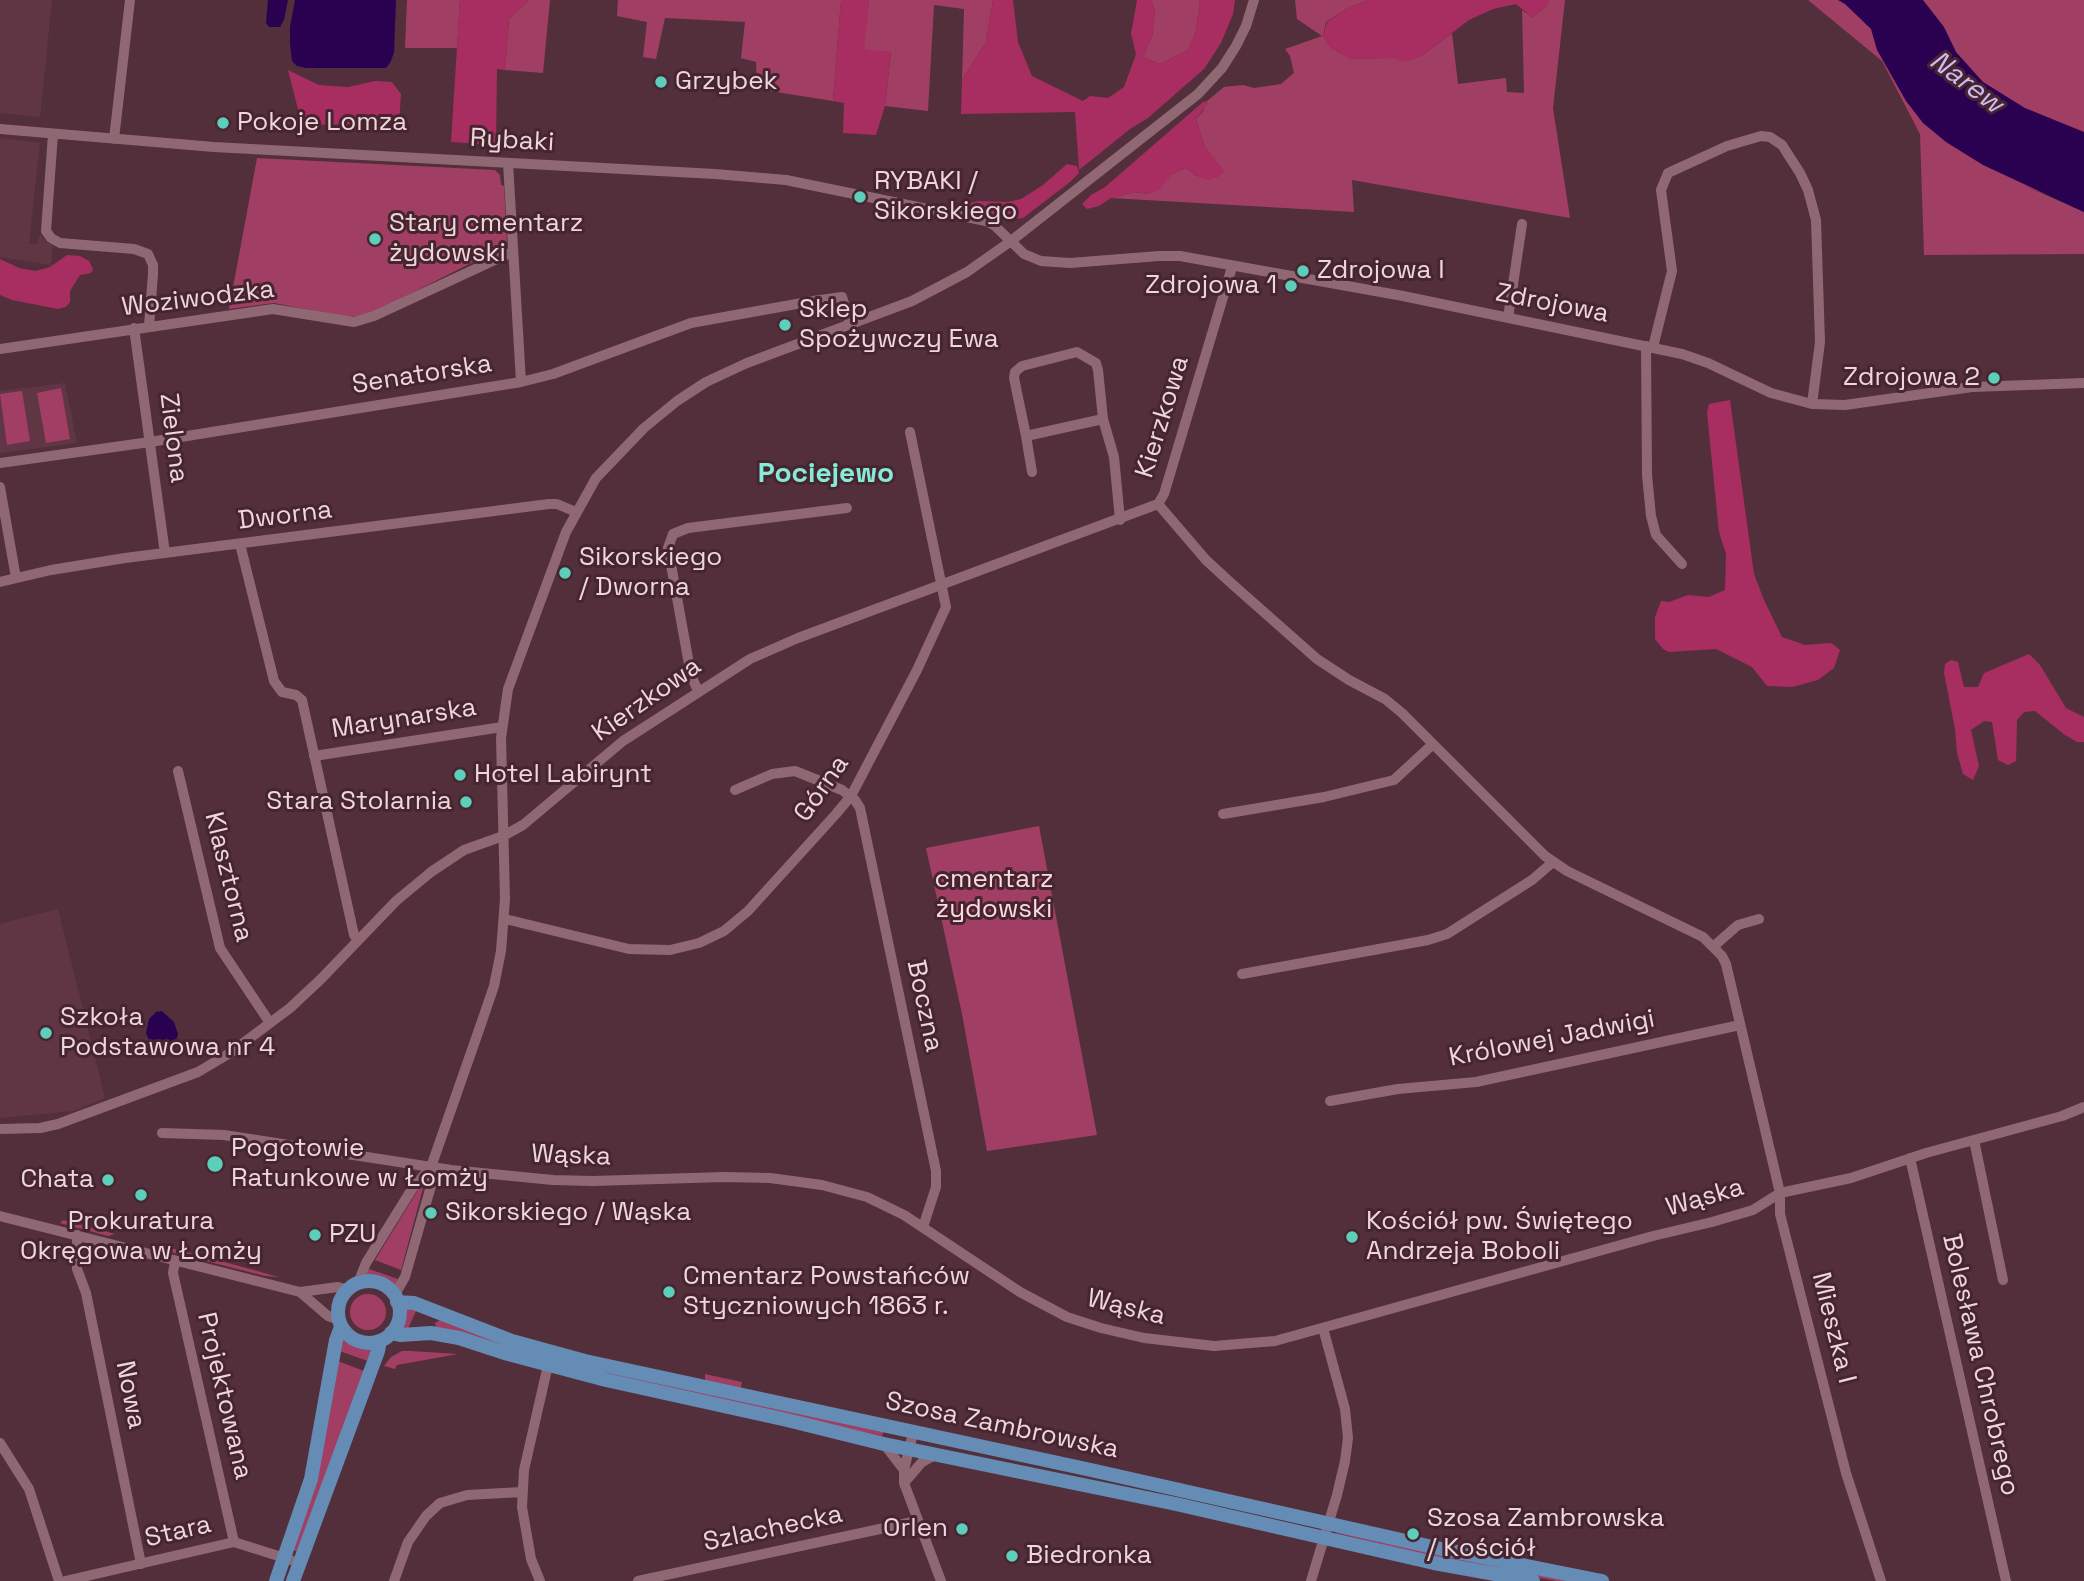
<!DOCTYPE html>
<html>
<head>
<meta charset="utf-8">
<style>
	body { margin:0 }
	canvas { display:block; background:#522f3a }
</style>
</head>
<body>
<canvas width="2084" height="1581"></canvas>
<script>
const c = document.querySelector('canvas').getContext('2d');
c.lineJoin = 'round';
function paint(path, color) {
  c.fillStyle = color;
  c.fill(path, 'evenodd');
}
function poly(rows) {
  const path = new Path2D();
  for (const r of rows) {
    if (r.length === 3) {
      path.moveTo(r[0] + r[2], r[1]);
      path.arc(r[0], r[1], r[2], 0, 2 * Math.PI);
      continue;
    }
    path.moveTo(r[0], r[1]);
    for (let i = 2; i < r.length; i += 2) path.lineTo(r[i], r[i + 1]);
  }
  return path;
}
function stroke(path, color, width, dash) {
  c.strokeStyle = color;
  c.lineWidth = width;
  c.lineCap = dash ? 'butt' : 'round';
  c.setLineDash(dash || []);
  c.stroke(path);
}
function write(font, color, halo, rows, align = 'center') {
  c.font = font + ' "Space Grotesk",sans-serif';
  c.lineWidth = 6;
  c.setLineDash([]);
  c.textBaseline = 'middle';
  c.strokeStyle = halo;
  c.fillStyle = color;
  for (const [text, x, y, turn = 0] of rows) {
    c.save();
    c.translate(x, y);
    c.rotate((+turn || 0) * Math.PI / 180);
    c.textAlign = isNaN(turn) ? turn : align;
    if (halo) c.strokeText(text, 0, 0);
    c.fillText(text, 0, 0);
    c.restore();
  }
}
paint(poly([
	[0,0,52,0,40,117,0,113],
	[0,138,40,143,29,244,37,244,40,234,46,242,53,245,51,265,0,257],
	[65,383,77,443,0,453,0,391],
	[58,909,105,1098,74,1111,0,1118,0,924]
]), '#613644');
paint(poly([
	[407,0,460,0,457,48,405,48],
	[529,0,550,0,543,73,505,70,509,19],
	[618,0,841,0,833,101,757,89,756,62,741,58,745,22,665,18,656,59,643,57,647,22,617,16],
	[869,0,993,0,986,42,962,80,964,9,934,5,928,111,885,106,891,53,863,50],
	[1151,0,1200,0,1196,32,1188,50,1160,64,1143,57,1152,36,1155,11],
	[1295,0,1368,0,1348,8,1326,22,1323,36,1331,48,1351,59,1420,57,1452,33,1458,84,1506,78,1507,92,1524,93,1522,10,1532,17,1545,8,1549,0,1565,0,1553,108,1570,218,1352,180,1354,212,1111,198,1136,192,1148,194,1172,174,1186,168,1196,176,1217,177,1223,171,1204,145,1196,119,1203,111,1207,101,1224,87,1243,85,1254,88,1281,84,1294,73,1290,56,1285,49,1322,36,1297,19],
	[1808,0,2084,0,2084,209,2025,186,2084,212,2084,254,1924,255,1920,134,1882,61],
	[257,158,495,170,500,175,501,185,504,186,507,245,368,315,347,317,274,303,229,309],
	[61,388,70,439,46,443,37,393],
	[22,391,30,441,7,445,0,394],
	[1039,826,1097,1135,987,1151,962,1014,926,848],
	[426,1177,401,1270,375,1260],
	[63,1220,115,1234,108,1236,60,1223],
	[151,1243,206,1257,279,1277,265,1276,155,1248],
	[369,1269,398,1279,394,1291,381,1281,364,1279],
	[368,1312,18],
	[400,1304,416,1311,408,1329,396,1332,401,1318],
	[440,1320,884,1431,882,1436,596,1373,436,1327,435,1323],
	[342,1333,356,1344,374,1345,368,1361,339,1351],
	[402,1351,410,1351,458,1354,397,1365,395,1369,384,1366,391,1357],
	[338,1361,364,1371,297,1551,295,1551,293,1549],
	[705,1374,742,1382,741,1388,705,1382],
	[1337,1532,1573,1581,1556,1581,1437,1558,1336,1533]
]), '#a03f63');
paint(poly([
	[460,0,529,0,509,19,505,70,497,69,496,145,451,142],
	[841,0,869,0,864,49,891,52,885,106,876,135,843,133,844,103,833,101],
	[993,0,1013,0,1018,42,1032,76,1083,101,1090,96,1108,98,1124,87,1136,54,1131,34,1137,0,1151,0,1155,11,1152,37,1143,57,1160,64,1188,50,1196,32,1200,0,1235,0,1233,14,1221,43,1204,69,1148,118,1130,129,1079,170,1075,112,961,114,962,80,986,42],
	[1368,0,1549,0,1545,8,1532,17,1516,4,1493,9,1469,20,1420,57,1405,62,1392,58,1351,59,1331,48,1323,36,1327,22,1348,8],
	[288,70,319,85,348,87,375,81,392,82,401,94,399,124,302,125],
	[1207,101,1208,103,1196,119,1204,145,1224,171,1217,177,1209,180,1196,176,1186,168,1172,174,1159,190,1148,194,1136,192,1111,198,1099,206,1087,209,1082,204,1091,195,1105,187,1203,102],
	[1067,164,1077,166,1079,173,1070,182,1023,218,1013,219,965,208,962,205,978,201,1008,202,1021,199,1043,185],
	[67,255,80,256,89,261,93,269,91,273,80,275,70,291,70,302,66,307,58,309,12,300,0,295,0,259,19,268,36,271,50,267],
	[1730,400,1754,574,1764,600,1782,637,1805,645,1831,643,1840,650,1834,668,1818,680,1792,687,1767,686,1752,667,1716,649,1669,652,1663,649,1655,639,1655,617,1661,601,1669,602,1688,595,1709,597,1725,590,1726,554,1719,532,1707,413,1709,404],
	[2029,654,2040,665,2066,708,2084,717,2084,742,2077,742,2065,735,2035,711,2024,712,2017,720,2016,761,2008,765,1998,760,1992,722,1984,721,1971,730,1979,766,1973,780,1963,774,1957,753,1955,729,1944,673,1945,664,1951,660,1958,662,1964,687,1978,687,1984,673]
]), '#a82d61');
paint(poly([
	[268,0,288,0,284,20,280,27,269,27,266,23],
	[295,0,396,0,394,53,390,63,386,68,306,68,297,66,292,61,290,44,290,27],
	[1838,0,1923,0,1944,27,1956,52,1983,82,2025,108,2084,132,2084,212,1983,165,1946,142,1923,123,1906,101,1877,50,1871,29,1845,4],
	[162,1011,174,1022,178,1034,174,1047,169,1051,154,1044,148,1038,146,1033,149,1019,156,1012]
]), '#2a0051');
stroke(poly([
	[0,129,214,147,715,174,786,180,986,221,995,226,1024,254,1041,261,1070,263,1159,256,1180,256,1403,296,1682,354,1708,363,1771,393,1812,404,1845,405,1972,387,2084,383],
	[53,134,46,231,51,238,60,243,134,249,148,254,153,265,153,274,149,326],
	[114,139,130,0],
	[508,163,521,382],
	[1508,318,1522,224],
	[134,328,165,553],
	[1646,346,1647,475,1651,516,1656,535,1682,564],
	[1653,347,1672,271,1661,190,1668,173,1727,146,1761,136,1770,137,1782,145,1800,173,1808,190,1816,220,1820,342,1812,404],
	[0,349,273,309,354,322,374,316,512,252],
	[1103,419,1026,436,1014,378,1015,372,1022,366,1077,352,1096,363,1098,370,1103,419,1114,457,1120,520],
	[1026,436,1032,472],
	[0,463,150,442,521,382,553,374,691,323,813,301,842,297,851,325],
	[0,487,16,578],
	[1158,504,1206,560,1231,583,1317,659,1349,680,1385,699,1402,713,1545,856,1567,871,1703,937,1722,956,1726,964,1780,1193,1780,1214,1846,1473,1881,1581],
	[240,544,274,681,282,692,296,695,302,700,354,935,358,940],
	[0,582,51,570,125,558,549,504,557,504,576,512],
	[698,691,691,675,668,548,673,534,688,528,847,508],
	[314,756,502,727],
	[178,771,220,948,270,1023],
	[735,790,772,774,795,771,842,790,855,800,860,808,936,1171,936,1187,923,1227],
	[1223,814,1324,797,1394,780,1433,744],
	[505,919,629,949,670,950,699,943,724,931,748,911,836,814,851,796,917,670,946,607,910,432],
	[1714,946,1738,925,1759,919],
	[1242,974,1428,940,1447,934,1532,880,1553,862],
	[1330,1101,1398,1089,1476,1082,1740,1025],
	[0,1129,40,1128,58,1124,198,1072,230,1053,290,1008,321,979,396,901,431,872,464,850,503,836,523,825,623,741,750,659,798,638,1158,504,1164,494,1232,267],
	[162,1133,224,1135,451,1170,553,1180,593,1181,724,1177,770,1178,822,1185,867,1197,904,1215,1020,1292,1067,1317,1101,1328,1144,1338,1214,1346,1275,1341,1653,1236,1712,1222,1753,1210,1780,1193,1851,1178,1926,1153,2062,1116,2084,1107],
	[1974,1140,2003,1280],
	[1910,1158,2006,1581],
	[0,1216,300,1292,338,1287,348,1290],
	[77,1235,77,1269,86,1293,141,1564],
	[175,1261,173,1273,234,1542],
	[358,1283,366,1263,412,1189,431,1167],
	[300,1292,328,1316,339,1320],
	[394,1296,405,1277,431,1186,431,1167,481,1024,494,986,501,951,505,899,501,738,508,689,566,532,596,478,644,428,677,401,706,382,747,363,912,301,967,272,1011,241,1198,94,1222,68,1236,46,1246,26,1254,0],
	[913,1433,904,1470,904,1483,941,1581],
	[0,1443,29,1489,59,1581],
	[884,1444,904,1470],
	[904,1483,922,1462,935,1455],
	[65,1581,234,1542,291,1560],
	[394,1581,408,1542,426,1516,440,1503,467,1495,522,1492],
	[540,1581,531,1559,522,1507,524,1470,548,1365],
	[638,1581,917,1521],
	[1311,1581,1337,1495,1345,1461,1348,1438,1345,1409,1323,1328]
]), '#906874', 10);
stroke(poly([
	[369,1312,31],
	[397,1302,414,1303,512,1341,585,1361,1091,1470,1437,1548,1602,1581],
	[391,1333,400,1335,431,1333,459,1338,508,1354,606,1380,787,1420,884,1444,1176,1504,1434,1563,1533,1581],
	[276,1581,311,1479,336,1340,341,1327],
	[293,1581,378,1351,380,1341]
]), '#648cb4', 14);
for (const [x, y, r, color] of [
	[661,82,7,"#5dceb9"],
	[223,123,7,"#5dceb9"],
	[860,197,7,"#5dceb9"],
	[375,239,7,"#5dceb9"],
	[1303,271,7,"#5dceb9"],
	[1291,286,7,"#5dceb9"],
	[785,325,7,"#5dceb9"],
	[1994,378,7,"#5dceb9"],
	[565,573,7,"#5dceb9"],
	[460,775,7,"#5dceb9"],
	[466,802,7,"#5dceb9"],
	[46,1033,7,"#5dceb9"],
	[215,1164,9,"#5dceb9"],
	[108,1180,7,"#5dceb9"],
	[141,1195,7,"#5dceb9"],
	[431,1213,7,"#5dceb9"],
	[315,1235,7,"#5dceb9"],
	[1352,1237,7,"#5dceb9"],
	[669,1292,7,"#5dceb9"],
	[962,1529,7,"#5dceb9"],
	[1413,1534,7,"#5dceb9"],
	[1012,1556,7,"#5dceb9"]
]) {
  const dot = new Path2D();
  dot.arc(x, y, r, 0, 2 * Math.PI);
  c.fillStyle = color;
  c.fill(dot);
  stroke(dot, '#472530', 2.5);
}
write('26px', '#edd6dc', '#472530', [
	["Grzybek",675,82],
	["Pokoje Lomza",237,123],
	["RYBAKI /",874,182],
	["Sikorskiego",874,212],
	["Stary cmentarz",389,224],
	["żydowski",389,254],
	["Zdrojowa I",1317,271],
	["Zdrojowa 1",1277,286,"right"],
	["Sklep",799,310],
	["Spożywczy Ewa",799,340],
	["Zdrojowa 2",1980,378,"right"],
	["Sikorskiego",579,558],
	["/ Dworna",579,588],
	["Hotel Labirynt",474,775],
	["Stara Stolarnia",452,802,"right"],
	["Szkoła",60,1018],
	["Podstawowa nr 4",60,1048],
	["Pogotowie",231,1149],
	["Ratunkowe w Łomży",231,1179],
	["Chata",94,1180,"right"],
	["Sikorskiego / Wąska",445,1213],
	["Prokuratura",141,1222,"center"],
	["Okręgowa w Łomży",141,1252,"center"],
	["Kościół pw. Świętego",1366,1222],
	["Andrzeja Boboli",1366,1252],
	["PZU",329,1235],
	["Cmentarz Powstańców",683,1277],
	["Styczniowych 1863 r.",683,1307],
	["Szosa Zambrowska",1427,1519],
	["/ Kościół",1427,1549],
	["Orlen",948,1529,"right"],
	["Biedronka",1026,1556]
], 'left');
write('26px', '#edd6dc', '#472530', [
	["Rybaki",512,141,3],
	["Woziwodzka",198,299,-7],
	["Zdrojowa",1552,304,11],
	["Senatorska",422,375,-9],
	["Kierzkowa",1163,417,-73],
	["Zielona",173,438,83],
	["Dworna",285,516,-7],
	["Kierzkowa",647,700,-35],
	["Marynarska",404,719,-9],
	["Górna",822,789,-55],
	["Klasztorna",228,877,76],
	["Boczna",924,1006,78],
	["Królowej Jadwigi",1552,1039,-11],
	["Wąska",571,1156,2],
	["Wąska",1705,1198,-16],
	["Wąska",1126,1308,14],
	["Mieszka I",1833,1328,76],
	["Bolesława Chrobrego",1980,1365,77],
	["Nowa",130,1395,79],
	["Projektowana",224,1396,77],
	["Szosa Zambrowska",1002,1426,12],
	["Szlachecka",773,1529,-12],
	["Stara",178,1532,-13]
]);
write('26px', '#fcdae4', '#472530', [
	["cmentarz",994,880],
	["żydowski",994,910]
]);
write('italic 28px', '#ccbaf1', '#472530', [
	["Narew",1966,83,37]
]);
write('bold 28px', '#85ead6', '#472530', [
	["Pociejewo",826,474]
]);
</script>
</body>
</html>
